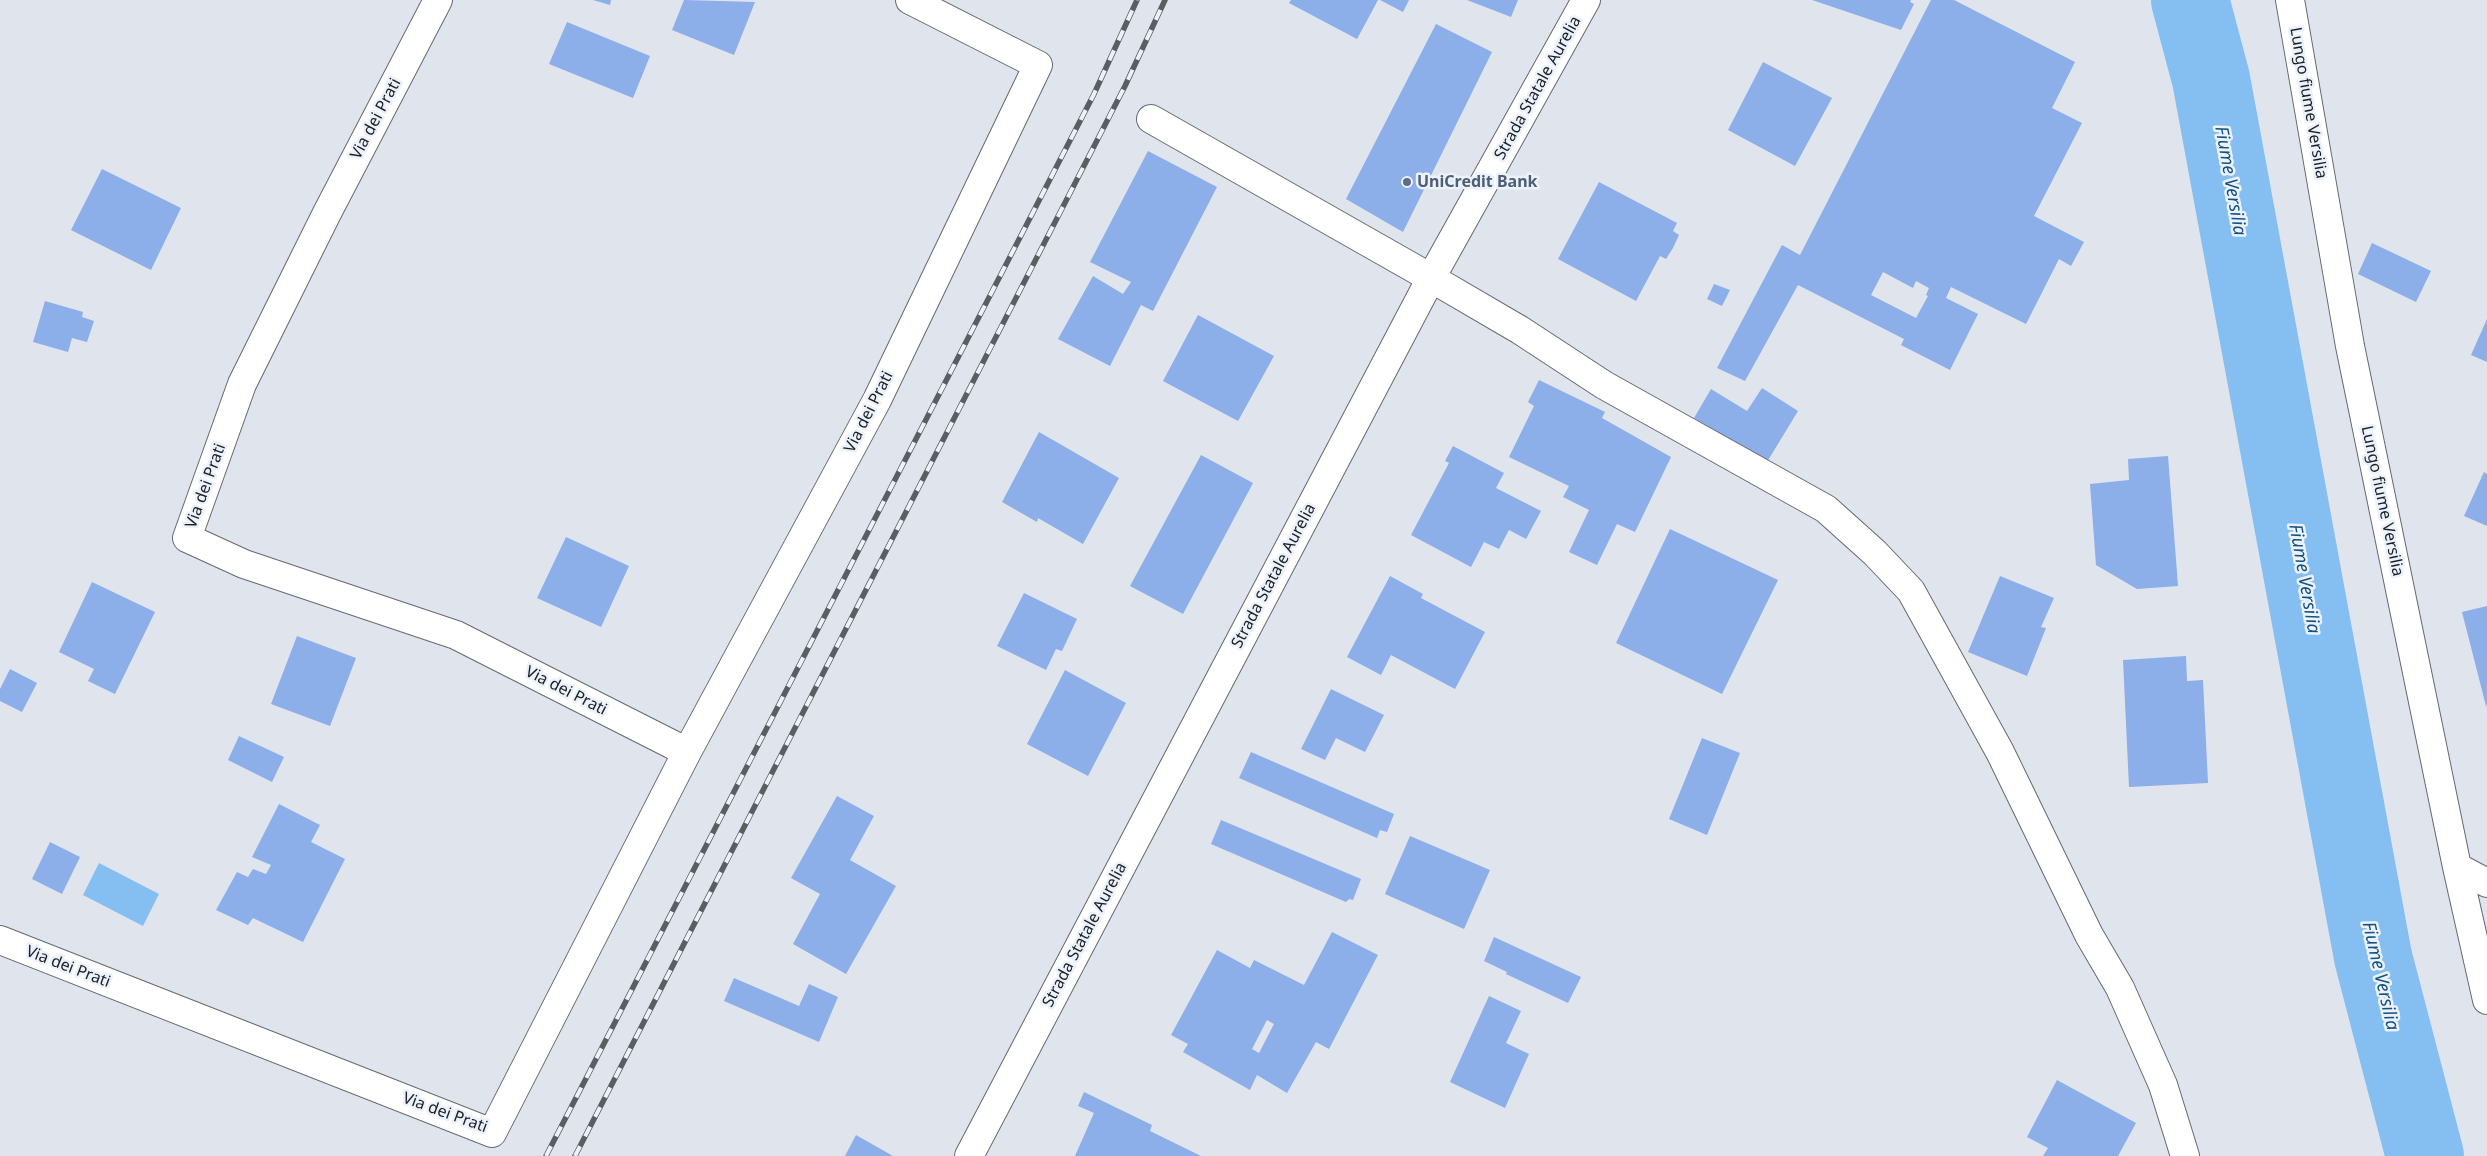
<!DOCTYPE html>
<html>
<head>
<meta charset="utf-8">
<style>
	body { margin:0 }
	canvas { display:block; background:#dfe4ed }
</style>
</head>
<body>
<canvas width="2487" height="1156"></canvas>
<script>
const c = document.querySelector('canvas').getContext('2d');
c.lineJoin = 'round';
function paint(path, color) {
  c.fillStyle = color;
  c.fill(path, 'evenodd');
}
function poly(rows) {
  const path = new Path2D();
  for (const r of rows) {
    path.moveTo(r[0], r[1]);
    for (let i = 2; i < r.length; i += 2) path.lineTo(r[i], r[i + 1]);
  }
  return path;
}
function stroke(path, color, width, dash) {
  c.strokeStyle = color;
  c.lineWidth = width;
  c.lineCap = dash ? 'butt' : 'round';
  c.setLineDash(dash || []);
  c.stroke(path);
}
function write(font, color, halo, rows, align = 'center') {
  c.font = font + ' "Noto Sans",sans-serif';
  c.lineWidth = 5;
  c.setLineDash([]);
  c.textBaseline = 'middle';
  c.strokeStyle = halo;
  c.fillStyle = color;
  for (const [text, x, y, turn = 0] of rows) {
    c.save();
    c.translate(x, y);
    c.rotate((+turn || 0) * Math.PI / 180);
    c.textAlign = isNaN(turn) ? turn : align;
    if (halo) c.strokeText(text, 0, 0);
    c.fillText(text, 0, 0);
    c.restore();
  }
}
paint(poly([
	[99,863,159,894,143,926,83,895]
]), '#85bef1');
stroke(poly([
	[2190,0,2211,79,2373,957,2425,1156]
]), '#85bef1', 78);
paint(poly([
	[593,0,611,0,610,5],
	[684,0,755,2,734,55,672,30],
	[1291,0,1378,0,1357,39,1289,3],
	[1380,0,1409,0,1403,12],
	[1467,0,1518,0,1511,17],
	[1812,0,1911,0,1910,2,1914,4,1901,30],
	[1931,0,1954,0,2075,62,2052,108,2082,123,2034,216,2084,242,2071,266,2059,259,2026,324,1951,287,1946,298,1978,314,1950,370,1901,345,1904,339,1798,285,1745,381,1717,368,1782,245,1800,255],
	[1883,272,1913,288,1916,281,1929,288,1926,295,1928,296,1916,318,1871,295],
	[567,22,650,56,633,98,549,64],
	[1436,24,1492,52,1403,232,1346,199],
	[1763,62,1832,98,1795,166,1728,130],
	[1148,151,1217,187,1153,311,1141,305,1110,366,1058,339,1093,276,1123,294,1131,282,1090,262],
	[102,169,181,208,151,270,71,230],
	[1599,182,1677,223,1673,231,1679,235,1673,248,1666,259,1660,256,1636,301,1558,259],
	[2372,243,2431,271,2416,302,2358,274],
	[1714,284,1730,290,1722,306,1707,299],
	[45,301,83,312,82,317,94,321,87,342,72,338,68,352,33,342],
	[1198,315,1274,356,1238,421,1163,381],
	[2487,319,2487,362,2471,355],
	[1539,380,1605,412,1602,418,1671,457,1635,532,1617,524,1597,565,1569,552,1589,510,1563,497,1569,486,1509,457,1534,406,1528,402],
	[1762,388,1798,411,1767,462,1694,418,1711,389,1747,411],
	[1039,432,1119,478,1083,544,1038,518,1037,522,1002,502],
	[1453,446,1504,473,1496,488,1541,511,1526,539,1509,530,1499,549,1484,542,1471,567,1411,535,1449,463,1445,461],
	[1201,455,1253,483,1183,614,1130,586],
	[2168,456,2178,586,2137,589,2096,565,2090,484,2129,480,2128,459],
	[2484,472,2487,474,2487,526,2464,516],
	[1670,529,1778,580,1722,694,1616,643],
	[566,537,629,566,601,627,537,598],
	[1390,576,1423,594,1421,598,1485,632,1455,689,1391,655,1381,675,1347,657],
	[2000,576,2054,598,2041,627,2046,628,2027,676,1968,652],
	[92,582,155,612,115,694,88,681,94,669,59,652],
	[1024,593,1077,619,1062,651,1056,649,1046,670,997,646],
	[2487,606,2487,706,2486,706,2462,612],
	[297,636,356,658,330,726,271,704],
	[2186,656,2187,681,2203,680,2208,783,2129,787,2123,660],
	[10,669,37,683,22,712,0,701,0,689],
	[1065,670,1126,703,1088,776,1027,744],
	[1331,689,1384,715,1365,752,1336,738,1325,760,1301,749],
	[239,736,284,757,272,782,228,760],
	[1702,738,1740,753,1707,835,1669,819],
	[1251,752,1394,814,1387,832,1380,830,1377,838,1239,778],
	[837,796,874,816,850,860,896,886,846,974,793,944,820,894,791,878],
	[279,804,320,825,311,842,345,859,303,942,253,918,248,925,216,910,237,872,248,877,253,869,266,874,271,865,252,857],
	[1221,820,1361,879,1353,900,1349,899,1346,902,1211,844],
	[1410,836,1490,870,1464,929,1385,894],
	[50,842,80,857,62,894,32,879],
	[1332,932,1378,955,1329,1049,1316,1042,1287,1093,1257,1075,1250,1090,1183,1052,1188,1044,1171,1035,1217,950,1250,968,1254,960,1304,985],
	[1267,1020,1274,1024,1259,1053,1252,1049],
	[1494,937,1581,977,1568,1003,1506,974,1507,972,1484,961],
	[734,978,799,1006,809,984,838,997,819,1042,724,1001],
	[1489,996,1521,1011,1506,1043,1529,1054,1505,1108,1450,1082],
	[2057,1080,2136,1123,2118,1156,2043,1156,2048,1148,2027,1137],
	[1084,1092,1152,1125,1150,1131,1201,1156,1075,1156,1094,1113,1078,1106],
	[856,1135,893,1156,845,1156]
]), '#8caee9');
const minor = poly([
	[438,0,327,213,242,384,187,538,244,564,456,635,687,752],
	[2290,0,2350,346,2457,867,2487,1000],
	[1151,119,1431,278,1520,330,1604,385,1826,509,1875,553,1911,591,2000,752,2089,935,2120,988,2163,1085,2185,1156],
	[2457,867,2487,883],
	[0,940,492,1133,687,752,877,400,1038,65,910,0]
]);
const primary = poly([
	[969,1156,1431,278,1586,0]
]);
stroke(minor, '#656a71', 30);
stroke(primary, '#656a71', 30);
stroke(minor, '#fff', 28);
stroke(primary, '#fff', 28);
const rail = poly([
	[546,1156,1094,94,1137,0],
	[575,1156,1125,86,1165,0]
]);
stroke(rail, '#5a5d62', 5.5);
stroke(rail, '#ecf2fb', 4, [11]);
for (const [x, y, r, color] of [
	[1407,182,5,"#5c6f8a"]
]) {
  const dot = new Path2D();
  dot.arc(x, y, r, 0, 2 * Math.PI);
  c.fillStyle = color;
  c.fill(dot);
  stroke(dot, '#ecf2fb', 2);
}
write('16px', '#1c1e21', '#ecf2fb', [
	["Strada Statale Aurelia",1538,88,-61],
	["Lungo fiume Versilia",2308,103,80],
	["Via dei Prati",376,119,-62],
	["Via dei Prati",869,412,-63],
	["Via dei Prati",206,486,-70],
	["Lungo fiume Versilia",2382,501,78],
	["Strada Statale Aurelia",1274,576,-62],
	["Via dei Prati",566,691,27],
	["Strada Statale Aurelia",1085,935,-62],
	["Via dei Prati",68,967,21],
	["Via dei Prati",445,1113,20]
]);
write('bold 16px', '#4e5e75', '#ecf2fb', [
	["UniCredit Bank",1417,182]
], 'left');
write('italic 18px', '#125180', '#ecf2fb', [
	["Fiume Versilia",2230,181,80],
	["Fiume Versilia",2304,579,80],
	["Fiume Versilia",2380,976,77]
]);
</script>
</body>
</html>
